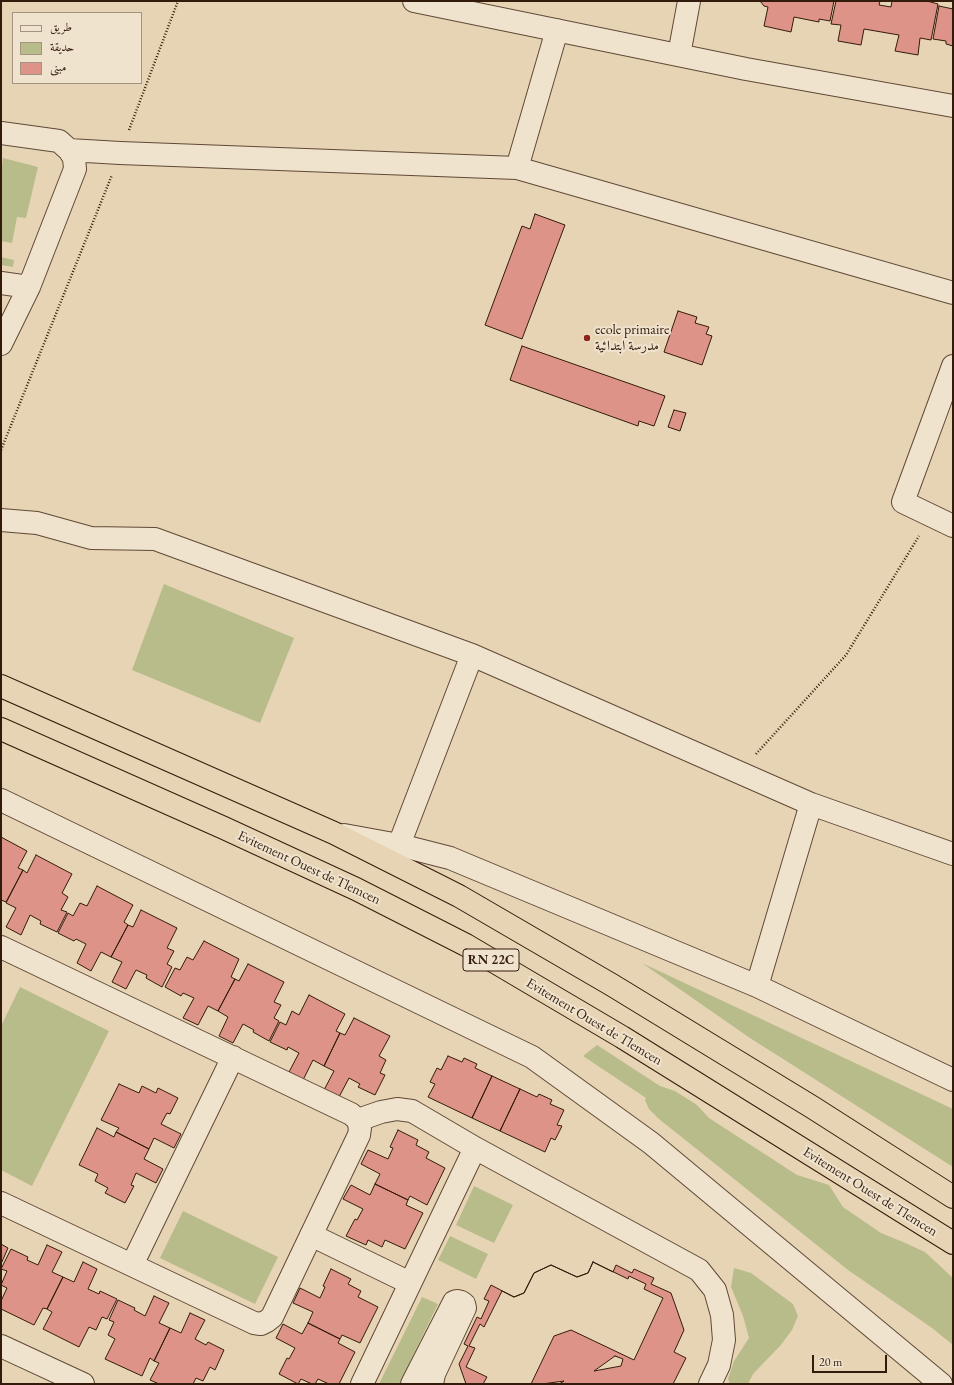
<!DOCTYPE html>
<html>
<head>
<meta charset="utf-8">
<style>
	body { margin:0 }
	#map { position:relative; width:954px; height:1385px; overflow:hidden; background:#e7d4b4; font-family:"EB Garamond",Amiri,serif }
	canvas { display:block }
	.frame { position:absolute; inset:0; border:2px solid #331b0c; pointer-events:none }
	.legend { position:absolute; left:12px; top:12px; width:130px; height:72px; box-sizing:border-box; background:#efe3ce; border:1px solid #a49380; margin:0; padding:5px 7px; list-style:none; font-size:12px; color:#331b0c }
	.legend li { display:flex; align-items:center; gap:8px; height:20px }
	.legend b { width:20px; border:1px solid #a49380 }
	.scale { position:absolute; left:812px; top:1355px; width:75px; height:18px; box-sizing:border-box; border:2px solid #331b0c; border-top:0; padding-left:5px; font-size:12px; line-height:14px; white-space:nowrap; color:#331b0c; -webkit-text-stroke:3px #efe3ce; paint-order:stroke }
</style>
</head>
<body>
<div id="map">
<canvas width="954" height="1385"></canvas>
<div class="frame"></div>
<ul class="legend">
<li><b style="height:5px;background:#efe3ce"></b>طريق</li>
<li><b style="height:11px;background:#b8bc8b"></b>حديقة</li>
<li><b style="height:11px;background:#dd9388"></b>مبنى</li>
</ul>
<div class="scale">20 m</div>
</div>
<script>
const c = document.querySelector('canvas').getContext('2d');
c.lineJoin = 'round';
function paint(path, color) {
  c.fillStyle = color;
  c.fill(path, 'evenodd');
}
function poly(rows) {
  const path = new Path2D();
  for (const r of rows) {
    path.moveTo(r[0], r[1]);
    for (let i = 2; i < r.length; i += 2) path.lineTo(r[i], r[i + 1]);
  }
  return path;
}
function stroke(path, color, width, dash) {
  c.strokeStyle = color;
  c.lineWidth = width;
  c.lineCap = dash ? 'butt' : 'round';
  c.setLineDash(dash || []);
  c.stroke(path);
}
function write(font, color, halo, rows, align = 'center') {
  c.font = font + ' "EB Garamond",Amiri,serif';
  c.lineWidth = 4;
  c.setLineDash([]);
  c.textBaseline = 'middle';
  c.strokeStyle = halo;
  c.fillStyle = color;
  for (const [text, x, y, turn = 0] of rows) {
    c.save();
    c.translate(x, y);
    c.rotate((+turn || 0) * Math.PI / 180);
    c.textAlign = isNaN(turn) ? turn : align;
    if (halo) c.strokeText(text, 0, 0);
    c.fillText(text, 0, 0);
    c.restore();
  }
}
paint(poly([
	[3,158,38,167,26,218,17,217,12,243,1,241,1,175],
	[1,257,14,260,13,267,1,265],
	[164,584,294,638,260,723,132,670],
	[642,963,953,1109,953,1167,750,1038],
	[20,987,109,1031,32,1186,1,1170,1,1026],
	[597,1045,660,1086,675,1091,697,1105,709,1118,797,1175,829,1185,843,1207,881,1233,903,1242,925,1252,953,1278,953,1345,932,1328,848,1270,659,1119,649,1109,645,1100,646,1098,583,1056],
	[474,1186,513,1205,494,1243,456,1225],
	[183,1211,278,1257,255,1304,160,1258],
	[450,1236,488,1254,476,1279,438,1260],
	[734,1268,751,1273,793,1304,798,1316,792,1330,780,1346,753,1374,748,1384,730,1384,728,1379,734,1361,749,1338,743,1316,731,1287],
	[422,1297,438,1304,399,1384,379,1384]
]), '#b8bc8b');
const building = poly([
	[760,1,834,1,830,21,819,19,819,22,794,17,791,32,764,26,768,7,764,6,760,1],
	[836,1,880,1,879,5,891,7,892,1,927,1,938,4,931,40,920,38,918,55,895,51,899,35,864,29,861,45,838,41,841,25,831,24,836,1],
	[939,6,953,9,953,46,946,44,946,41,933,39,939,6],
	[535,214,565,225,522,339,485,325,522,226,530,229,535,214],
	[678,311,697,317,695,323,709,327,706,334,712,336,702,365,664,352,678,311],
	[522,346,665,396,654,426,639,421,638,426,510,380,522,346],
	[674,410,686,413,680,431,668,427,674,410],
	[1,837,27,851,18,868,23,870,6,902,1,900,1,837],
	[36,855,72,874,62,893,68,897,61,910,67,912,57,932,40,924,41,921,30,915,21,935,6,927,16,908,6,903,23,870,27,873,36,855],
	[97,886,133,905,124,922,128,925,111,957,101,952,91,971,77,963,86,944,76,939,74,941,58,933,68,913,73,916,80,903,87,906,97,886],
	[141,910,177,928,167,948,174,951,167,964,172,967,162,987,146,978,147,975,136,970,126,989,112,982,122,962,111,957,128,925,133,927,141,910],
	[204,941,239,959,231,977,235,979,218,1011,208,1006,198,1025,183,1018,194,998,183,993,181,996,165,987,175,968,180,970,187,957,193,960,204,941],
	[248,964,284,982,274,1002,281,1005,274,1018,279,1021,269,1041,253,1032,254,1030,243,1024,233,1043,219,1036,228,1017,218,1011,235,979,239,981,248,964],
	[309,995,345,1014,336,1031,340,1033,324,1066,313,1060,303,1080,289,1072,299,1053,288,1047,287,1050,270,1042,280,1022,286,1025,292,1011,299,1015,309,995],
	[354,1018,390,1036,379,1056,386,1060,380,1073,385,1075,375,1095,358,1087,360,1084,349,1078,339,1097,324,1090,334,1071,324,1066,340,1033,345,1035,354,1018],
	[448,1056,462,1062,464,1058,477,1064,475,1068,492,1076,472,1118,428,1097,435,1084,430,1082,437,1068,441,1070,448,1056],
	[492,1076,520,1089,500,1131,472,1118,492,1076],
	[119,1084,139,1093,142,1086,156,1093,158,1088,178,1098,170,1114,167,1113,161,1124,181,1134,174,1148,154,1138,149,1149,116,1132,119,1128,101,1120,119,1084],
	[520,1089,537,1097,539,1094,552,1100,550,1104,564,1110,557,1125,562,1126,555,1140,551,1138,545,1152,500,1131,520,1089],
	[97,1128,114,1137,116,1132,149,1149,144,1159,163,1169,156,1183,136,1173,131,1185,134,1186,125,1203,105,1193,108,1188,95,1181,98,1174,79,1165,97,1128],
	[398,1130,418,1140,416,1145,429,1152,426,1158,445,1168,427,1205,410,1196,408,1200,375,1184,380,1174,361,1164,368,1150,388,1159,393,1148,390,1147,398,1130],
	[375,1184,408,1200,406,1205,423,1213,405,1249,385,1240,382,1247,368,1240,366,1245,346,1236,355,1219,357,1220,363,1209,343,1199,351,1185,370,1195,375,1184],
	[1,1244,8,1248,1,1264,1,1244],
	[47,1245,62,1252,52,1272,63,1277,47,1309,43,1308,34,1325,1,1309,1,1301,7,1288,1,1285,7,1271,1,1269,11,1249,28,1257,27,1260,38,1265,47,1245],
	[83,1262,97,1269,88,1289,99,1294,100,1291,117,1299,107,1319,102,1317,96,1330,89,1327,79,1347,43,1329,52,1312,47,1309,63,1277,74,1282,83,1262],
	[593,1262,613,1272,616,1265,632,1273,634,1269,654,1278,651,1284,671,1293,684,1330,674,1352,686,1358,673,1384,559,1384,564,1381,542,1384,466,1384,459,1364,468,1346,464,1344,477,1317,481,1319,489,1301,484,1299,491,1285,514,1297,524,1293,534,1273,551,1265,577,1277,588,1273,593,1262],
	[615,1356,623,1359,621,1366,594,1371,615,1356],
	[593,1262,628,1279,629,1276,646,1284,644,1289,663,1298,634,1360,571,1330,554,1336,531,1384,483,1384,487,1377,466,1367,475,1348,469,1346,480,1324,484,1327,502,1291,514,1297,524,1293,534,1273,551,1265,577,1277,588,1273,593,1262],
	[331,1269,351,1279,348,1284,361,1291,358,1297,378,1307,360,1343,342,1335,340,1339,308,1323,313,1312,293,1303,300,1288,320,1298,325,1287,323,1286,331,1269],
	[154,1296,169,1303,159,1323,170,1328,154,1361,150,1358,142,1376,105,1359,115,1339,108,1335,114,1322,109,1320,118,1300,135,1308,134,1310,145,1316,154,1296],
	[190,1313,205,1320,195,1339,206,1345,208,1342,224,1350,215,1370,210,1367,203,1381,196,1378,193,1384,159,1384,150,1380,159,1363,154,1361,170,1328,181,1333,190,1313],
	[308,1323,340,1339,338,1343,355,1352,339,1384,329,1384,318,1379,315,1384,312,1384,301,1379,298,1384,279,1374,287,1358,289,1359,295,1348,276,1338,283,1324,302,1334,308,1323]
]);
paint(building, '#dd9388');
stroke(building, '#331b0c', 1);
const minor = poly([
	[414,1,746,69,953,106],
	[557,30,517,168,953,293],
	[679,55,689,1],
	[1,133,59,141,69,150,74,158,75,169,29,287,1,344],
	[69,150,120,153,517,168],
	[1,283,29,287],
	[953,366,903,502,953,526],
	[1,520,37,523,91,538,155,539,472,655,399,845],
	[472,655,811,804,757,986],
	[1,800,532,1057,651,1143,941,1384],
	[811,804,953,854],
	[344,835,399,845,450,858,757,986,953,1080],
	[1,947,351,1114,358,1120,360,1128,359,1135,272,1317,267,1321,261,1324,254,1323,1,1203],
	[358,1120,381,1112,397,1109,412,1111,475,1148,699,1270,715,1290,722,1315,724,1340,719,1365,710,1384],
	[311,1235,410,1283],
	[132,1265,233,1057],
	[1,1346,83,1384],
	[362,1384,475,1148],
	[412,1384,454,1302,457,1301,461,1302,464,1304,465,1308,434,1374,432,1384]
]);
const highway = poly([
	[1,686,334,833,459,896,612,985,812,1107,953,1197],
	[1,729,224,828,356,889,466,945,622,1037,953,1243]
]);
stroke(minor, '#604936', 24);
stroke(highway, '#331b0c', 24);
stroke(poly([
	[129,130,178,1],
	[1,450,112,175],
	[756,754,846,655,919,536]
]), '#331b0c', 2.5, [1, 2]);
stroke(minor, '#efe3ce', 22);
stroke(highway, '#e7d4b4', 22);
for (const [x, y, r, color] of [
	[587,338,4,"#8f2418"]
]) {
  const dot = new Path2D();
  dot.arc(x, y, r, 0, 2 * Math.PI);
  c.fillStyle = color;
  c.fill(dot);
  stroke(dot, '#efe3ce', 1.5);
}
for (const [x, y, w] of [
	[491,960,56]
]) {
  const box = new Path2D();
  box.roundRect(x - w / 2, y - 11, w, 22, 3);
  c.fillStyle = '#efe3ce';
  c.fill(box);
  stroke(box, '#331b0c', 1);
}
write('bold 13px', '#331b0c', null, [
	["RN 22C",491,960]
]);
write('14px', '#331b0c', '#efe3ce', [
	["ecole primaire",595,330],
	["مدرسة ابتدائية",595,346]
], 'left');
write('14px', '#331b0c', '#efe3ce', [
	["Evitement Ouest de Tlemcen",309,868,25],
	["Evitement Ouest de Tlemcen",594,1022,31],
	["Evitement Ouest de Tlemcen",870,1192,32]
]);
</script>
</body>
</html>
